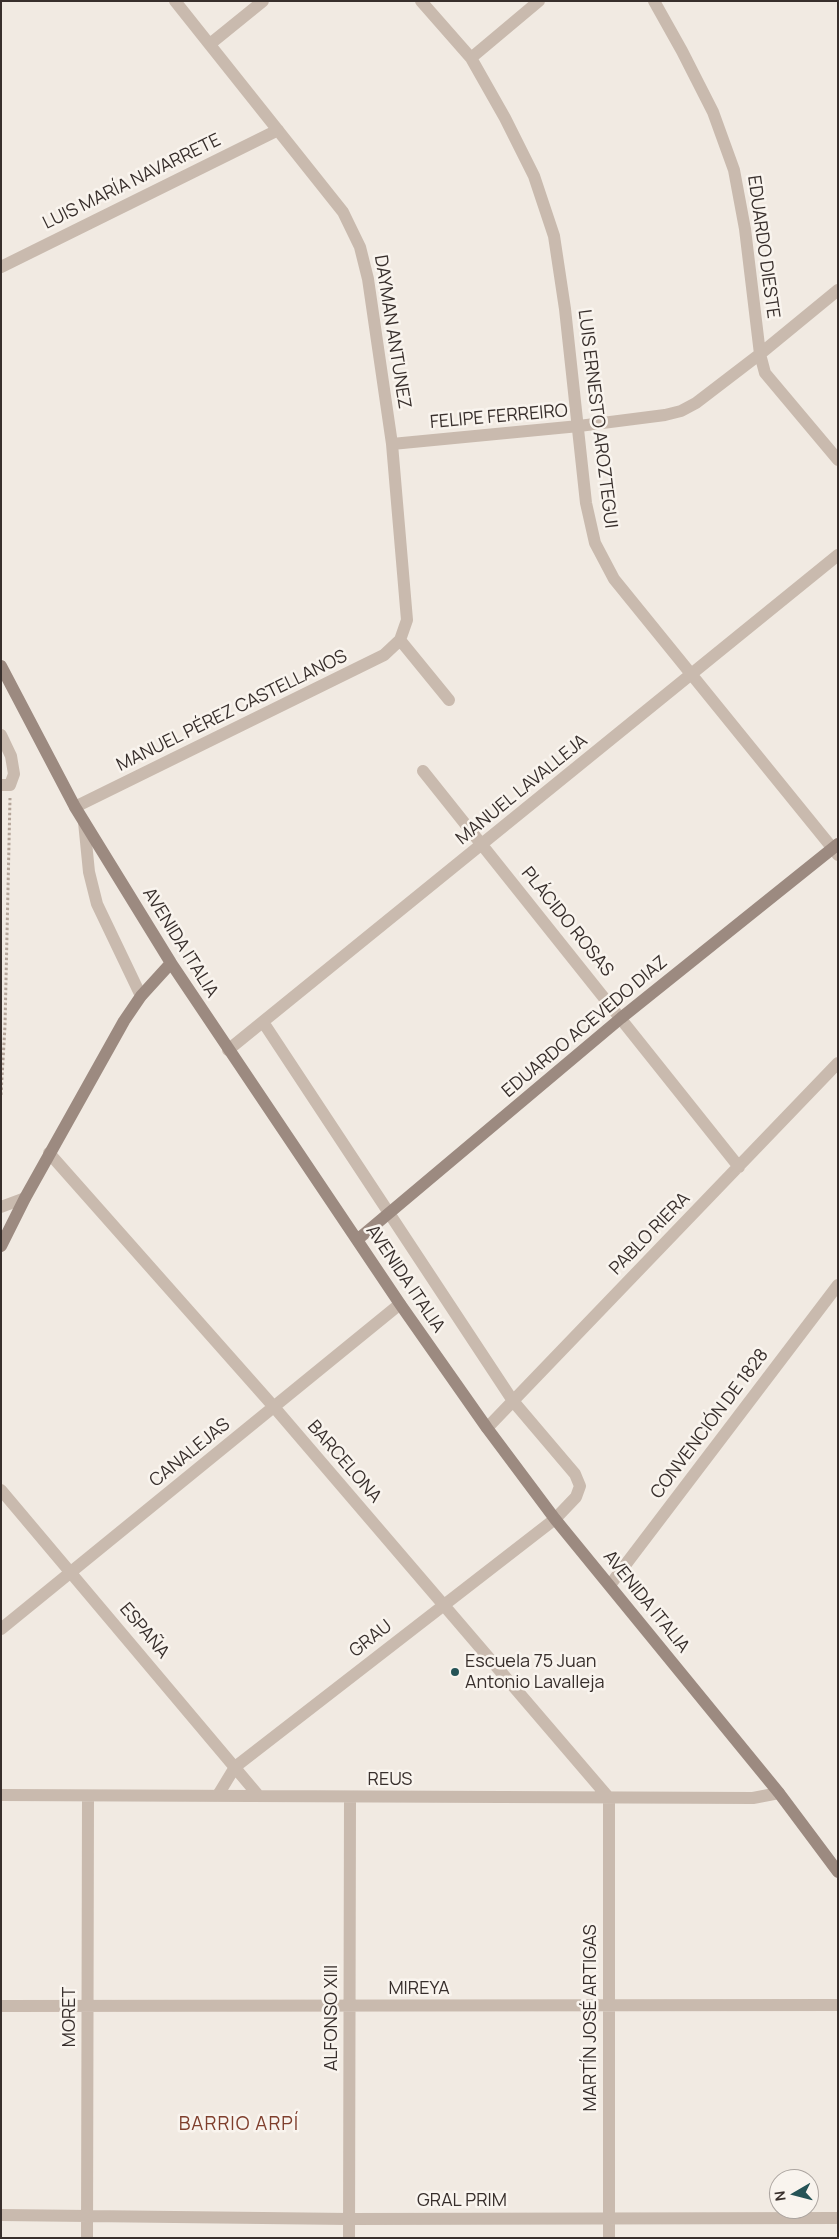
<!DOCTYPE html>
<html>
<head>
<meta charset="utf-8">
<style>
	body { margin:0 }
	#map { position:relative; width:839px; height:2239px; overflow:hidden; background:#f1eae2; font-family:Manrope,sans-serif }
	canvas { display:block }
	.frame { position:absolute; inset:0; border:2px solid #382f2c; pointer-events:none }
	.north { position:absolute; left:769px; top:2169px; width:50px; height:50px; box-sizing:border-box; background:#f9f4ee; border:1px solid #aca5a0; border-radius:50%; rotate:262deg; font-size:14px; font-weight:700; line-height:20px; text-align:center; color:#382f2c }
	.north::after { content:''; display:block; margin:auto; width:18px; height:22px; background:#255356; clip-path:polygon(50% 0,100% 100%,50% 72%,0 100%) }
</style>
</head>
<body>
<div id="map">
<canvas width="839" height="2239"></canvas>
<div class="frame"></div>
<div class="north">N</div>
</div>
<script>
const c = document.querySelector('canvas').getContext('2d');
c.lineJoin = 'round';
function poly(rows) {
  const path = new Path2D();
  for (const r of rows) {
    path.moveTo(r[0], r[1]);
    for (let i = 2; i < r.length; i += 2) path.lineTo(r[i], r[i + 1]);
  }
  return path;
}
function stroke(path, color, width, dash) {
  c.strokeStyle = color;
  c.lineWidth = width;
  c.lineCap = dash ? 'butt' : 'round';
  c.setLineDash(dash || []);
  c.stroke(path);
}
function write(font, color, halo, rows, align = 'center') {
  c.font = font + ' Manrope,sans-serif';
  c.lineWidth = 5;
  c.setLineDash([]);
  c.textBaseline = 'middle';
  c.strokeStyle = halo;
  c.fillStyle = color;
  for (const [text, x, y, turn = 0] of rows) {
    c.save();
    c.translate(x, y);
    c.rotate((+turn || 0) * Math.PI / 180);
    c.textAlign = isNaN(turn) ? turn : align;
    if (halo) c.strokeText(text, 0, 0);
    c.fillText(text, 0, 0);
    c.restore();
  }
}
stroke(poly([
	[1,1095,5,1026,10,798]
]), '#b4a498', 3, [2.5, 2.5]);
stroke(poly([
	[421,1,471,58,505,118,534,176,554,236,565,309,586,503,595,543,614,579,838,855],
	[654,1,682,51,713,112,734,170,745,229,760,354,765,373,838,460],
	[210,44,263,1],
	[471,58,539,1],
	[1,267,278,130],
	[392,444,579,426,665,415,681,411,696,403,760,354,838,290],
	[400,640,449,700],
	[1,735,11,756,14,774,10,785,1,785],
	[423,771,739,1167],
	[75,807,384,655,400,640,407,620,392,444,368,279,360,247,343,212,175,1],
	[84,822,89,872,97,904,141,996],
	[228,1050,838,555],
	[49,1153,274,1407,609,1798,609,2238],
	[1,1207,25,1198],
	[487,1428,838,1063],
	[1,1490,258,1795],
	[610,1585,838,1285],
	[1,1629,400,1304],
	[1,1795,753,1798,779,1793],
	[218,1795,235,1767,555,1519,576,1497,580,1486,575,1474,513,1401,263,1022],
	[1,2006,838,2005],
	[1,2215,349,2219,838,2218],
	[87,2238,88,1796],
	[349,2238,350,1798]
]), '#c9baae', 12);
stroke(poly([
	[1,666,75,807,171,963,400,1304,487,1428,555,1519,779,1793,838,1872],
	[357,1240,621,1018,838,844],
	[1,1246,25,1198,124,1021,141,996,171,963]
]), '#9c8a80', 12);
for (const [x, y, r, color] of [
	[455,1672,5,"#255356"]
]) {
  const dot = new Path2D();
  dot.arc(x, y, r, 0, 2 * Math.PI);
  c.fillStyle = color;
  c.fill(dot);
  stroke(dot, '#f9f4ee', 2);
}
write('18px', '#382f2c', '#f9f4ee', [
	["LUIS MARÍA NAVARRETE",132,182,-26],
	["EDUARDO DIESTE",763,247,82],
	["DAYMAN ANTUNEZ",392,332,81],
	["FELIPE FERREIRO",499,417,-5],
	["LUIS ERNESTO AROZTEGUI",597,419,83],
	["MANUEL PÉREZ CASTELLANOS",232,711,-26],
	["MANUEL LAVALLEJA",522,790,-39],
	["PLÁCIDO ROSAS",567,922,51],
	["AVENIDA ITALIA",180,943,58],
	["EDUARDO ACEVEDO DIAZ",585,1027,-40],
	["PABLO RIERA",650,1234,-46],
	["AVENIDA ITALIA",405,1279,56],
	["CONVENCIÓN DE 1828",710,1424,-53],
	["CANALEJAS",190,1453,-39],
	["BARCELONA",344,1462,49],
	["AVENIDA ITALIA",646,1602,51],
	["ESPAÑA",144,1631,50],
	["GRAU",371,1639,-38],
	["REUS",390,1780],
	["MIREYA",419,1989],
	["MORET",70,2017,-90],
	["ALFONSO XIII",332,2018,-90],
	["MARTÍN JOSÉ ARTIGAS",591,2018,-90],
	["GRAL PRIM",462,2201]
]);
write('18px', '#382f2c', '#f9f4ee', [
	["Escuela 75 Juan",465,1662],
	["Antonio Lavalleja",465,1683]
], 'left');
c.letterSpacing = '1px';
write('19px', '#7f3f2d', '#f9f4ee', [
	["BARRIO ARPÍ",239,2125]
]);
c.letterSpacing = '0px';
</script>
</body>
</html>
